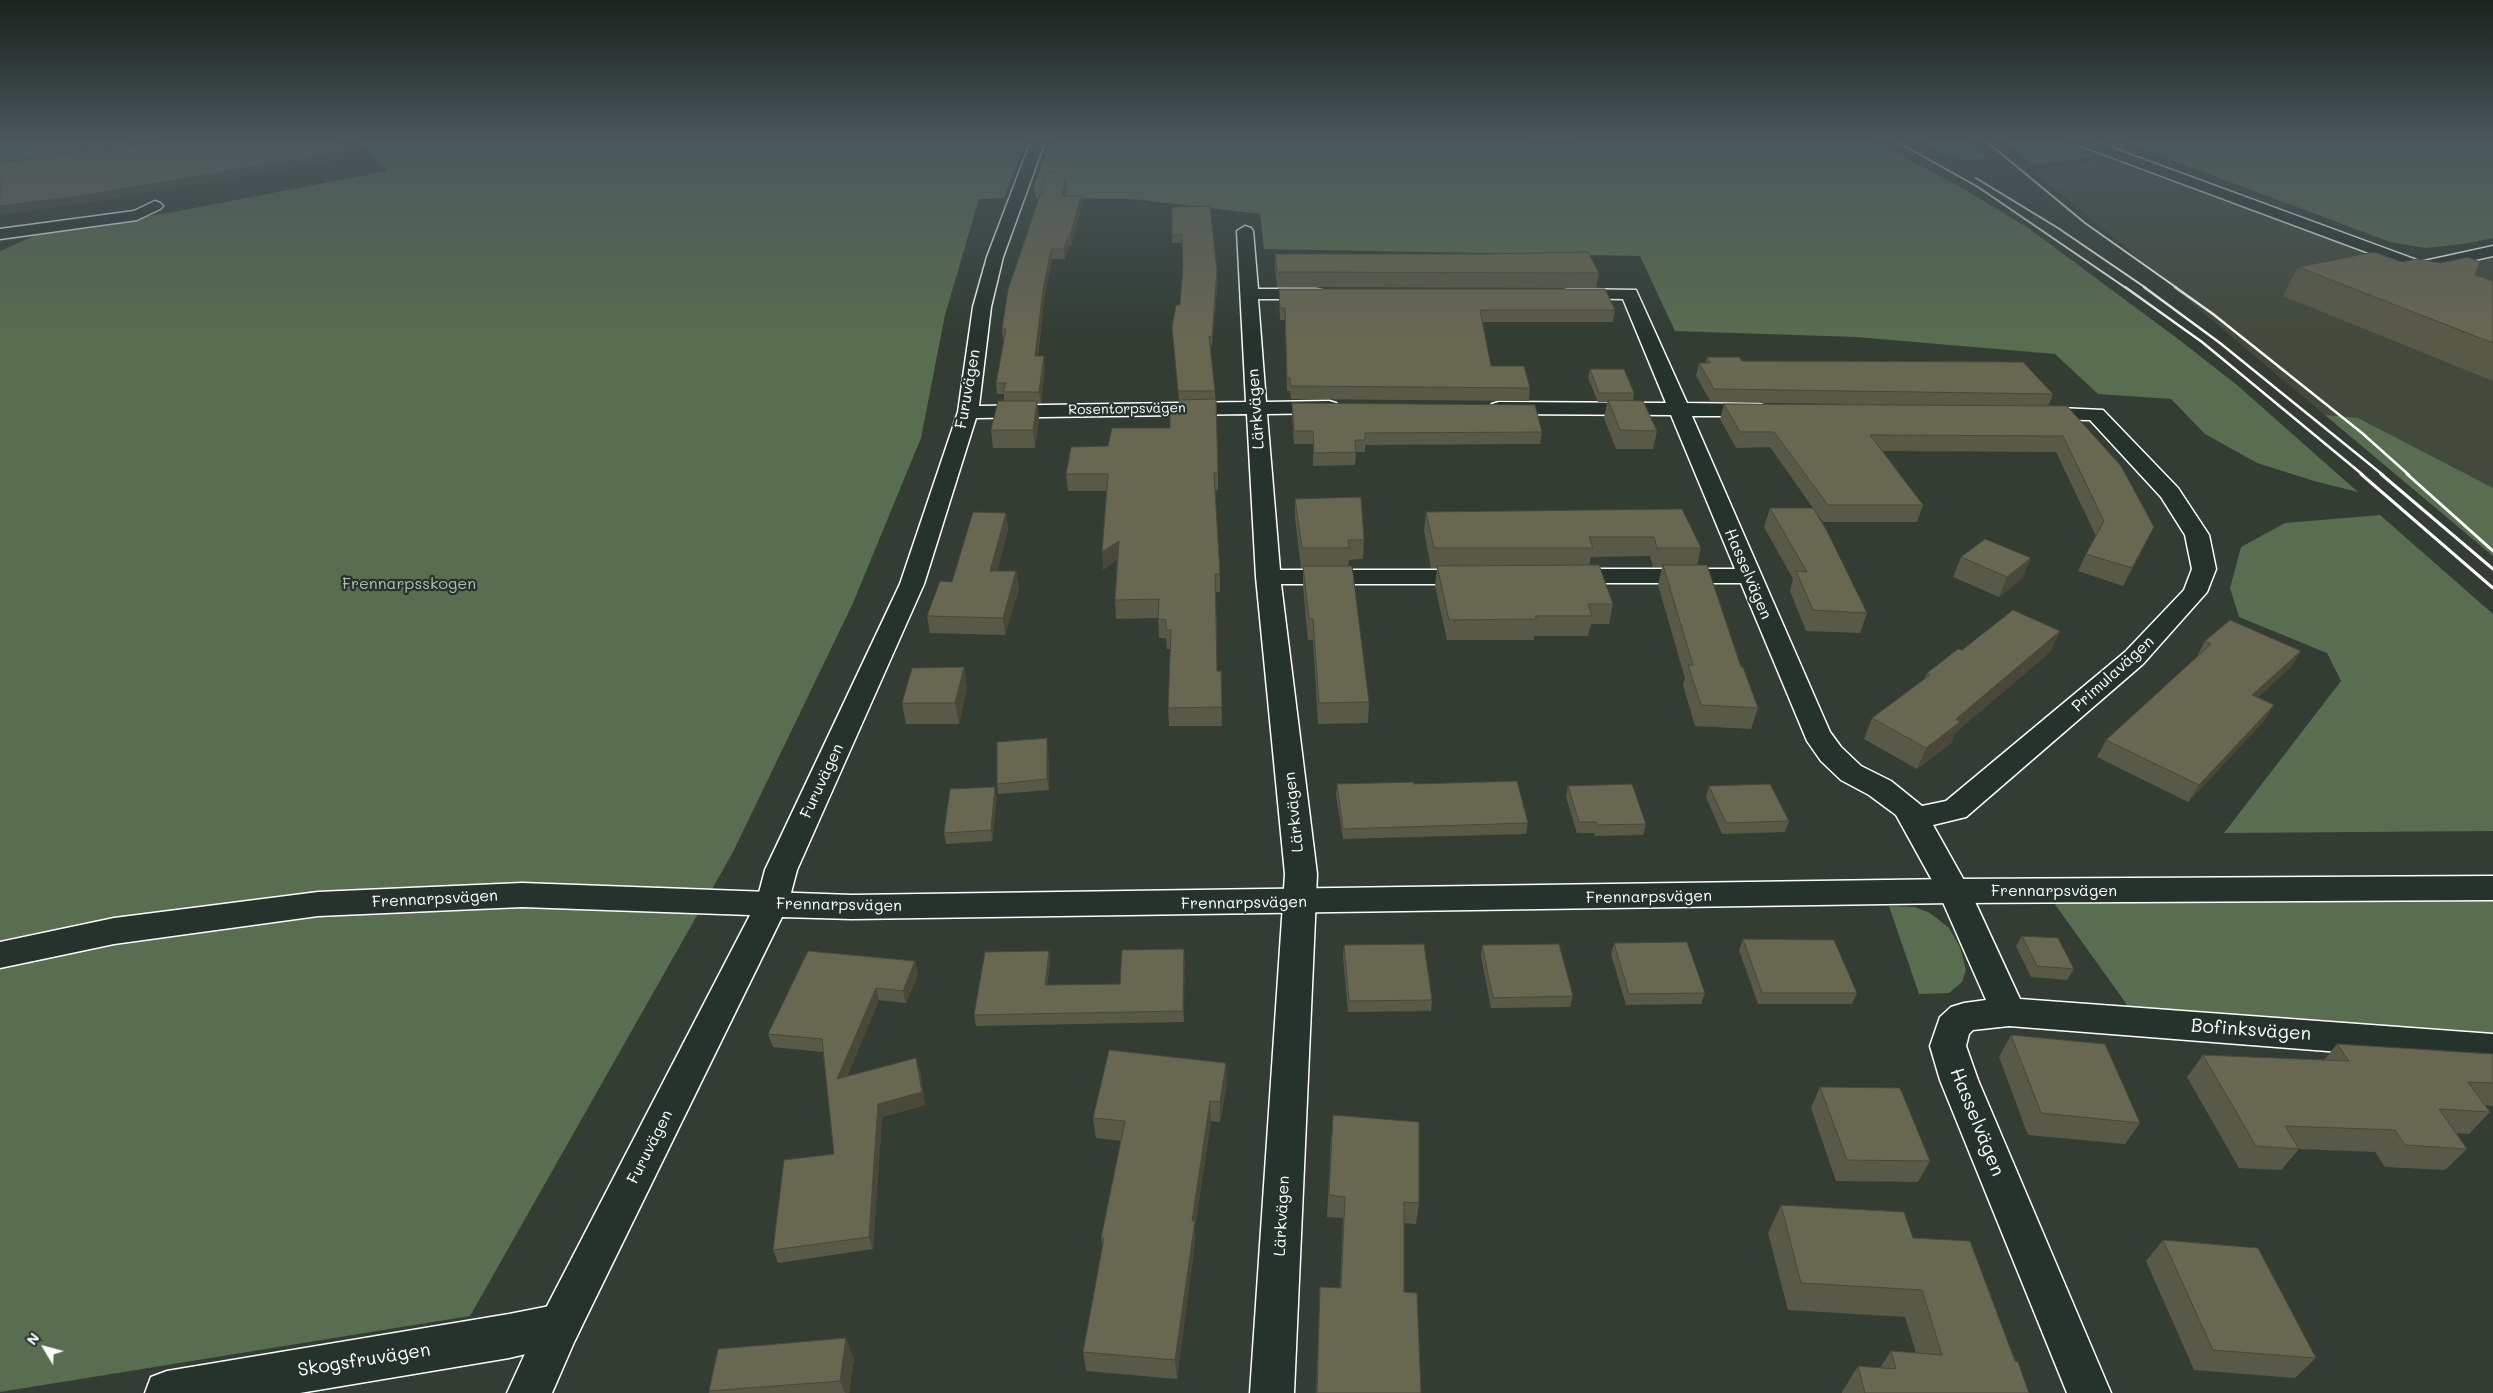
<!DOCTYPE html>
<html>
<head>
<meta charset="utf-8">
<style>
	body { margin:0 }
	#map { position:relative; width:2493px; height:1393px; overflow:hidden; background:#333d34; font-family:Mali,sans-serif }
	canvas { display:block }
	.north { position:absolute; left:20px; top:1323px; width:50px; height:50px; -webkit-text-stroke:4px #26332d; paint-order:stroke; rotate:307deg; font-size:14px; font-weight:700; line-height:20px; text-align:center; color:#fff }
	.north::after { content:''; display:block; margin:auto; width:18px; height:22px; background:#fff; clip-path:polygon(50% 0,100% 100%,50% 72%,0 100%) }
</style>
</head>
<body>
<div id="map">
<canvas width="2493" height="1393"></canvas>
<div class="north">N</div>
</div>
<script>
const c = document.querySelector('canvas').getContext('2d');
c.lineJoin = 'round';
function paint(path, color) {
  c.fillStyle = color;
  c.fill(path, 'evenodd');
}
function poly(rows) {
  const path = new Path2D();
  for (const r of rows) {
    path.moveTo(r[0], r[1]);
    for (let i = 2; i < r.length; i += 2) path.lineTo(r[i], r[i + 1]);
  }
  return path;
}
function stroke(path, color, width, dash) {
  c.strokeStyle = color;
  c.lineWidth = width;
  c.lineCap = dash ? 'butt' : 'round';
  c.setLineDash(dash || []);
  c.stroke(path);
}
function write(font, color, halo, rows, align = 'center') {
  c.font = font + ' Mali,sans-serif';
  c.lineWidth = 4.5;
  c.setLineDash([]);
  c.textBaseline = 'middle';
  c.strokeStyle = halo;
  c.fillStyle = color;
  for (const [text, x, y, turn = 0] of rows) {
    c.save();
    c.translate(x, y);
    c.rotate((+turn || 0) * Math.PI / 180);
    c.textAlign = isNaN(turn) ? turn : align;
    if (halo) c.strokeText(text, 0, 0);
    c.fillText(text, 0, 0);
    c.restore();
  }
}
paint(poly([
	[2110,159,2418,271,2493,256,2493,556,2033,170]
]), '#434a3d');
paint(poly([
	[0,141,149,141,55,155,0,161],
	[359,141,1026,141,1004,198,979,199,945,315,921,438,853,603,733,852,470,1316,0,1392,0,251,48,230,168,213,387,171],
	[1050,141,1521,141,1571,146,1568,141,1875,141,1962,188,2027,227,2182,342,2237,385,2358,492,2314,481,2257,463,2205,434,2171,399,2098,394,2055,354,1856,337,1675,331,1640,256,1264,249,1260,214,1134,199,1036,198,1034,187],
	[1919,141,1969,141,1987,158,1968,160,1946,155],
	[2003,141,2062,141,2098,156,2034,165],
	[2121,141,2493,141,2493,238,2463,244,2425,248,2390,242],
	[2325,415,2358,418,2493,488,2493,556],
	[2380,515,2493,614,2493,831,2224,833,2341,681,2327,653,2239,617,2230,588,2241,547,2285,523],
	[2493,901,2493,1034,2128,1006,2054,903],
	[1889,906,1915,907,1930,913,1949,928,1960,947,1966,970,1962,982,1949,993,1919,994]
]), '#596d50');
const minor = poly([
	[1031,141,1045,141,1003,257,991,307,979,406,1246,402,1237,231,1245,226,1251,228,1253,231,1258,289,1316,289,1322,290,1325,294,1322,298,1316,299,1258,299,1266,402,1329,401,1336,403,1339,407,1336,411,1329,413,1267,414,1280,570,1474,570,1483,572,1486,577,1483,582,1474,584,1281,584,1317,874,1294,1393,1250,1393,1285,874,1256,577,1247,414,976,418,924,584,797,870,788,904,784,913,772,916,760,913,756,904,765,870,900,584,958,412,973,307,987,257,1031,141],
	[155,201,160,203,163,206,160,209,137,220,0,239,0,229,134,211,155,201],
	[2493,246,2493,256,2421,272,2415,271,2413,267,2415,263,2493,246],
	[1571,289,1636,290,1687,403,1759,404,1766,406,1769,410,1766,414,1759,416,1692,416,1830,732,1841,747,1861,766,1891,781,1922,806,1946,801,2125,652,2184,590,2192,569,2185,535,2161,497,2090,420,2037,419,2030,417,2027,413,2030,409,2037,407,2103,410,2178,488,2209,535,2216,569,2207,592,2143,664,1966,817,1933,825,1970,891,2020,999,2493,1034,2493,1064,2009,1026,1973,1030,1969,1034,1966,1046,1978,1080,2111,1393,2067,1393,1940,1080,1930,1046,1940,1017,1951,1007,1964,1003,1986,1000,1938,891,1896,815,1869,795,1841,780,1821,761,1807,741,1741,583,1565,583,1556,581,1553,576,1556,571,1565,569,1735,569,1671,415,1499,414,1492,412,1489,408,1492,404,1499,402,1666,403,1623,299,1565,298,1562,294,1565,290,1571,289],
	[560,1304,575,1310,582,1325,575,1340,560,1346,509,1358,300,1393,145,1393,151,1377,167,1371,509,1314,560,1304]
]);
const tertiary = poly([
	[2074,141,2093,141,2493,288,2493,299,2076,144,2074,141],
	[2493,876,2493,900,1954,903,852,919,782,917,575,1340,552,1393,507,1393,545,1310,750,915,522,907,318,916,114,944,0,968,0,942,114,918,318,892,522,883,852,895,1954,879,2493,876]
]);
stroke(minor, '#fff', 3);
stroke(tertiary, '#fff', 3);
paint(minor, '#26332d');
paint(tertiary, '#26332d');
stroke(poly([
	[1896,141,1978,187,2126,288],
	[1986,141,2085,223,2177,288],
	[1976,178,2058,228,2146,288]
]), '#fff', 2);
stroke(poly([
	[2125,287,2202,342,2363,475],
	[2144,287,2220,343,2383,475],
	[2175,287,2213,314,2362,433,2409,475]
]), '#fff', 2.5);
stroke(poly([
	[2361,474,2493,588],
	[2381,474,2493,569],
	[2407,474,2493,551]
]), '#fff', 3);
paint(poly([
	[1067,185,1065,196,1081,196,1082,205,1071,246,1069,246,1065,259,1052,259,1044,300,1038,356,1045,367,1041,403,1037,403,1039,419,1035,448,993,448,991,430,1004,401,1004,394,997,394,996,383,1004,340,1003,340,1002,329],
	[1172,207,1218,278,1212,345,1210,345,1215,391,1218,473,1218,490,1215,490,1220,574,1220,592,1216,592,1217,671,1221,671,1222,726,1169,726,1168,708,1171,649,1167,649,1166,638,1159,638,1158,618,1116,619,1115,600,1117,560,1103,570,1106,491,1068,491,1066,474,1108,446,1170,428,1180,411,1172,327,1180,305,1183,267,1182,243,1172,243],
	[1275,254,1599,273,1596,288,1277,287,1275,269],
	[2402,262,2475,275,2493,281,2493,381,2283,296,2298,267],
	[1279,289,1615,310,1613,322,1482,322,1491,366,1530,388,1529,401,1291,399,1290,391,1287,391,1285,320,1280,320],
	[1707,357,2053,394,2048,406,2146,543,2123,586,2078,571,2086,554,2096,536,2056,452,1882,451,1923,505,1917,522,1823,522,1815,511,1867,613,1860,633,1806,631,1790,591,1793,579,1764,527,1770,508,1813,508,1770,447,1736,448,1720,419,1724,404,1846,404,1711,402,1696,376,1699,363,1706,363],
	[1590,369,1634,393,1633,400,1657,431,1653,449,1616,449,1604,418,1607,402,1598,402,1588,378],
	[1292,403,1542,432,1540,444,1365,445,1365,452,1356,452,1355,465,1313,466,1313,444,1294,444,1292,415],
	[1295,499,1364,540,1363,559,1349,560,1348,566,1369,702,1368,723,1318,724,1313,640,1308,640,1303,586,1303,568,1301,568,1295,518],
	[1682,509,1701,548,1697,565,1758,708,1751,729,1695,726,1683,685,1685,678,1658,585,1662,567,1653,567,1650,556,1591,557,1589,565,1613,604,1609,624,1591,624,1588,636,1534,636,1534,640,1447,640,1435,586,1437,568,1431,568,1424,531,1426,512],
	[1006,513,1008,529,997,571,1016,571,1019,588,1005,635,930,633,927,616,952,582],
	[1961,557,2023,578,1999,597,1953,577],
	[2060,631,2050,652,1955,733,1951,743,1917,769,1864,739,1872,718,1924,679,1927,673,1962,650],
	[2205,641,2291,667,2258,697,2274,705,2264,721,2188,802,2097,757,2106,740,2196,658],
	[964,667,967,688,959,724,906,724,902,703],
	[1048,749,1049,790,998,794,997,784],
	[1337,784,1414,784,1528,823,1526,834,1343,839,1336,795],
	[1568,786,1646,824,1643,835,1595,836,1594,833,1577,833,1566,797],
	[1709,786,1789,821,1785,832,1722,834,1706,797],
	[997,797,992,841,946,844,944,833],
	[2022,936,2074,969,2067,980,2031,977,2016,946],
	[1743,939,1857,993,1852,1004,1758,1004,1739,950],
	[1614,943,1705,993,1701,1004,1626,1005,1611,954],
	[1344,945,1432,1000,1431,1011,1348,1012,1343,956],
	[1482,945,1573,996,1570,1007,1491,1008,1481,956],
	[1184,949,1184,1022,976,1026,974,1015,1049,951,1050,962,1047,985,1120,984],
	[915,961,918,974,906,1003,879,1000,847,1076,916,1058,920,1071,925,1105,882,1117,873,1249,778,1263,773,1250,834,1154,823,1052,773,1047,768,1034],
	[2011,1035,2140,1123,2125,1144,2028,1135,1999,1057],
	[2337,1044,2493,1054,2493,1106,2485,1105,2490,1112,2469,1134,2456,1133,2467,1149,2445,1170,2385,1167,2375,1152,2299,1149,2281,1170,2239,1168,2187,1077,2203,1055,2324,1060],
	[1227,1083,1220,1122,1211,1121,1195,1226,1195,1241,1177,1379,1086,1371,1083,1352,1103,1247,1101,1238,1121,1141,1096,1138,1093,1118],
	[1820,1087,1930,1161,1918,1182,1836,1181,1811,1108],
	[1331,1136,1419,1203,1416,1224,1404,1223,1404,1292,1421,1393,1316,1393,1319,1308,1320,1287,1340,1288,1343,1218,1327,1217],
	[1781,1205,1913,1238,2015,1361,2029,1393,1842,1393,1842,1392,1858,1366,1880,1368,1891,1351,1916,1353,1905,1317,1788,1310,1768,1233],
	[2163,1240,2316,1358,2295,1378,2194,1370,2146,1261],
	[854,1359,849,1393,709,1393,709,1391]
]), '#595947');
paint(poly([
	[346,151,348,158,91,202,0,215,0,206],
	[1066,175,1067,185,1063,205,1062,196],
	[1081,196,1082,205,1071,246,1070,236],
	[1068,236,1069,246,1065,259,1064,249],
	[1051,249,1052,259,1044,300,1036,368,1035,356,1043,290],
	[1217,270,1218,278,1212,345,1212,337],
	[1044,356,1045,367,1041,403,1039,392],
	[1037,401,1039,419,1035,448,1033,430],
	[1006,513,1008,529,993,588,990,571],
	[2154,527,2146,543,2123,586,2132,568],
	[1119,541,1120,558,1103,570,1102,552],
	[2031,558,2023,578,1999,597,2007,577],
	[1016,571,1019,588,1005,635,1003,618],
	[2060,631,2050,652,1955,733,1951,743,1917,769,1926,748,1956,719],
	[2301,651,2291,667,2242,712,2252,695],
	[964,667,967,688,959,724,955,703],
	[2274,705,2264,721,2188,802,2199,785],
	[1047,738,1048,749,1049,790,1047,779],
	[995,787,997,797,992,841,991,830],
	[1184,949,1185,960,1184,1022,1183,1011],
	[1049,951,1050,962,1046,996,1045,985],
	[915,961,918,974,906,1003,903,991],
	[876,988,879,1000,841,1092,837,1079],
	[916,1058,920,1071,925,1105,882,1117,873,1249,869,1237,878,1104],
	[1226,1063,1227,1083,1220,1122,1220,1102],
	[1210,1101,1211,1121,1195,1226,1195,1241,1177,1379,1175,1360,1192,1221],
	[846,1338,854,1359,849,1393,845,1393,840,1381]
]), '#494839');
const building = poly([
	[154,141,336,141,346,151,87,195,0,206,0,163,155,143,154,141],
	[1048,171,1066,175,1062,196,1081,196,1070,236,1068,236,1064,249,1051,249,1043,290,1035,356,1044,356,1039,392,1003,392,1006,383,996,383,1006,329,1002,329,1008,290,1048,171],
	[1210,206,1217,270,1212,337,1209,336,1215,391,1178,391,1172,327,1176,305,1180,305,1183,266,1182,235,1172,235,1172,207,1210,206],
	[1588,252,1599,273,1277,272,1275,254,1482,254,1588,252],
	[2374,252,2402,262,2417,259,2441,263,2468,257,2480,262,2475,275,2493,281,2493,343,2298,267,2374,252],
	[1279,289,1605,289,1615,310,1480,310,1491,366,1524,366,1530,388,1291,386,1290,378,1287,378,1285,308,1280,308,1279,289],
	[1707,357,1739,357,1742,361,2023,362,2053,394,1714,389,1699,363,1710,363,1707,357],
	[1590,369,1624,369,1634,393,1599,393,1590,369],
	[1216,399,1218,473,1214,473,1220,574,1215,574,1217,671,1221,671,1222,707,1168,708,1171,630,1166,630,1166,620,1158,619,1159,599,1115,600,1119,541,1102,552,1108,474,1066,474,1071,447,1108,446,1112,428,1170,428,1170,411,1180,411,1179,400,1216,399],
	[1608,400,1643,401,1657,431,1620,430,1608,400],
	[998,401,1037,401,1033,430,991,430,998,401],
	[1292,403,1535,405,1542,432,1365,433,1365,440,1355,440,1356,452,1314,453,1313,431,1294,431,1292,403],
	[1724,404,2067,406,2121,466,2154,527,2132,568,2086,554,2104,521,2063,436,1870,435,1923,505,1828,505,1774,432,1740,432,1724,404],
	[1361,497,1364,540,1348,540,1349,548,1302,548,1295,499,1361,497],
	[1770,508,1813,508,1827,531,1867,613,1813,610,1796,571,1807,572,1770,508],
	[1682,509,1701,548,1657,548,1654,537,1589,537,1593,548,1434,548,1426,512,1682,509],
	[973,512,1006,513,990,571,1016,571,1003,618,927,616,940,581,952,582,973,512],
	[1985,539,2031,558,2007,577,1961,557,1985,539],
	[1599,565,1613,604,1588,604,1592,616,1535,616,1537,619,1449,620,1437,566,1599,565],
	[1663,565,1707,565,1741,667,1743,667,1758,708,1701,705,1688,665,1693,665,1663,565],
	[1303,566,1352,566,1369,702,1319,703,1313,619,1309,619,1303,566],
	[2013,610,2060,631,1956,719,1960,722,1926,748,1872,718,1930,675,1927,673,1958,649,1962,650,2013,610],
	[2230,620,2301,651,2252,695,2274,705,2199,785,2106,740,2211,644,2205,641,2230,620],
	[964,667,955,703,902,703,912,668,964,667],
	[1047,738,1047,779,997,784,997,742,1047,738],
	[1517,781,1528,823,1343,829,1337,784,1414,782,1414,784,1517,781],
	[1632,784,1646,824,1597,825,1596,822,1579,822,1568,786,1632,784],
	[1770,784,1789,821,1726,823,1709,786,1770,784],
	[995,787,991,830,944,833,950,789,995,787],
	[2022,936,2058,938,2074,969,2037,966,2022,936],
	[1743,939,1834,940,1857,993,1762,993,1743,939],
	[1687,942,1705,993,1629,994,1614,943,1687,942],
	[1424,944,1432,1000,1349,1001,1344,945,1424,944],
	[1559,944,1573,996,1493,998,1482,945,1559,944],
	[1184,949,1183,1011,974,1015,985,952,1049,951,1045,985,1120,984,1122,950,1184,949],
	[808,951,915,961,903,991,876,988,837,1079,916,1058,922,1092,878,1104,869,1237,773,1250,784,1160,834,1154,822,1039,768,1034,808,951],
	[2011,1035,2105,1044,2140,1123,2041,1113,2011,1035],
	[2337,1044,2493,1054,2493,1083,2468,1082,2490,1112,2439,1109,2467,1149,2405,1145,2395,1130,2285,1126,2299,1149,2256,1146,2203,1055,2349,1061,2337,1044],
	[1109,1050,1226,1063,1220,1102,1210,1101,1192,1221,1195,1221,1175,1360,1083,1352,1104,1238,1101,1238,1125,1121,1093,1118,1109,1050],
	[1820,1087,1900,1088,1930,1161,1847,1160,1820,1087],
	[1333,1115,1419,1122,1419,1203,1404,1202,1404,1292,1417,1293,1421,1393,1317,1393,1320,1287,1341,1288,1345,1197,1329,1195,1333,1115],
	[1781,1205,1904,1212,1913,1238,1970,1241,2015,1361,2018,1362,2029,1393,1865,1393,1858,1366,1896,1369,1891,1351,1942,1355,1922,1290,1801,1283,1781,1205],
	[2163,1240,2258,1248,2316,1358,2213,1350,2163,1240],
	[846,1338,840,1381,709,1391,718,1349,846,1338]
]);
paint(building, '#686752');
stroke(building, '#494839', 1);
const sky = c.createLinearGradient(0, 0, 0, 336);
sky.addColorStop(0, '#1c221d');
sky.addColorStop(0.42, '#4a575c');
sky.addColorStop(1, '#4a575c00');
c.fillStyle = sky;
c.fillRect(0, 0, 2493, 336);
write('14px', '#fff', '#26332d', [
	["Rosentorpsvägen",1127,409,-1]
]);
write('16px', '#fff', '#26332d', [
	["Furuvägen",968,389,-80],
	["Lärkvägen",1256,409,-94],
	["Hasselvägen",1748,574,67],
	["Primulavägen",2113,674,-42],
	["Furuvägen",822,781,-65],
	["Lärkvägen",1294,812,-96],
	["Frennarpsvägen",2054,891],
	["Frennarpsvägen",1649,897,-1],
	["Frennarpsvägen",435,899,-3],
	["Frennarpsvägen",1244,903,-1],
	["Frennarpsvägen",839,905,1],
	["Furuvägen",650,1147,-63],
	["Lärkvägen",1282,1216,-87]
]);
write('16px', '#b4bdb0', '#26332d', [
	["Frennarpsskogen",409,584]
]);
write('19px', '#fff', '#26332d', [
	["Bofinksvägen",2251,1030,4],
	["Hasselvägen",1977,1122,68],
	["Skogsfruvägen",364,1360,-9]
]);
</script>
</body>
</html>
